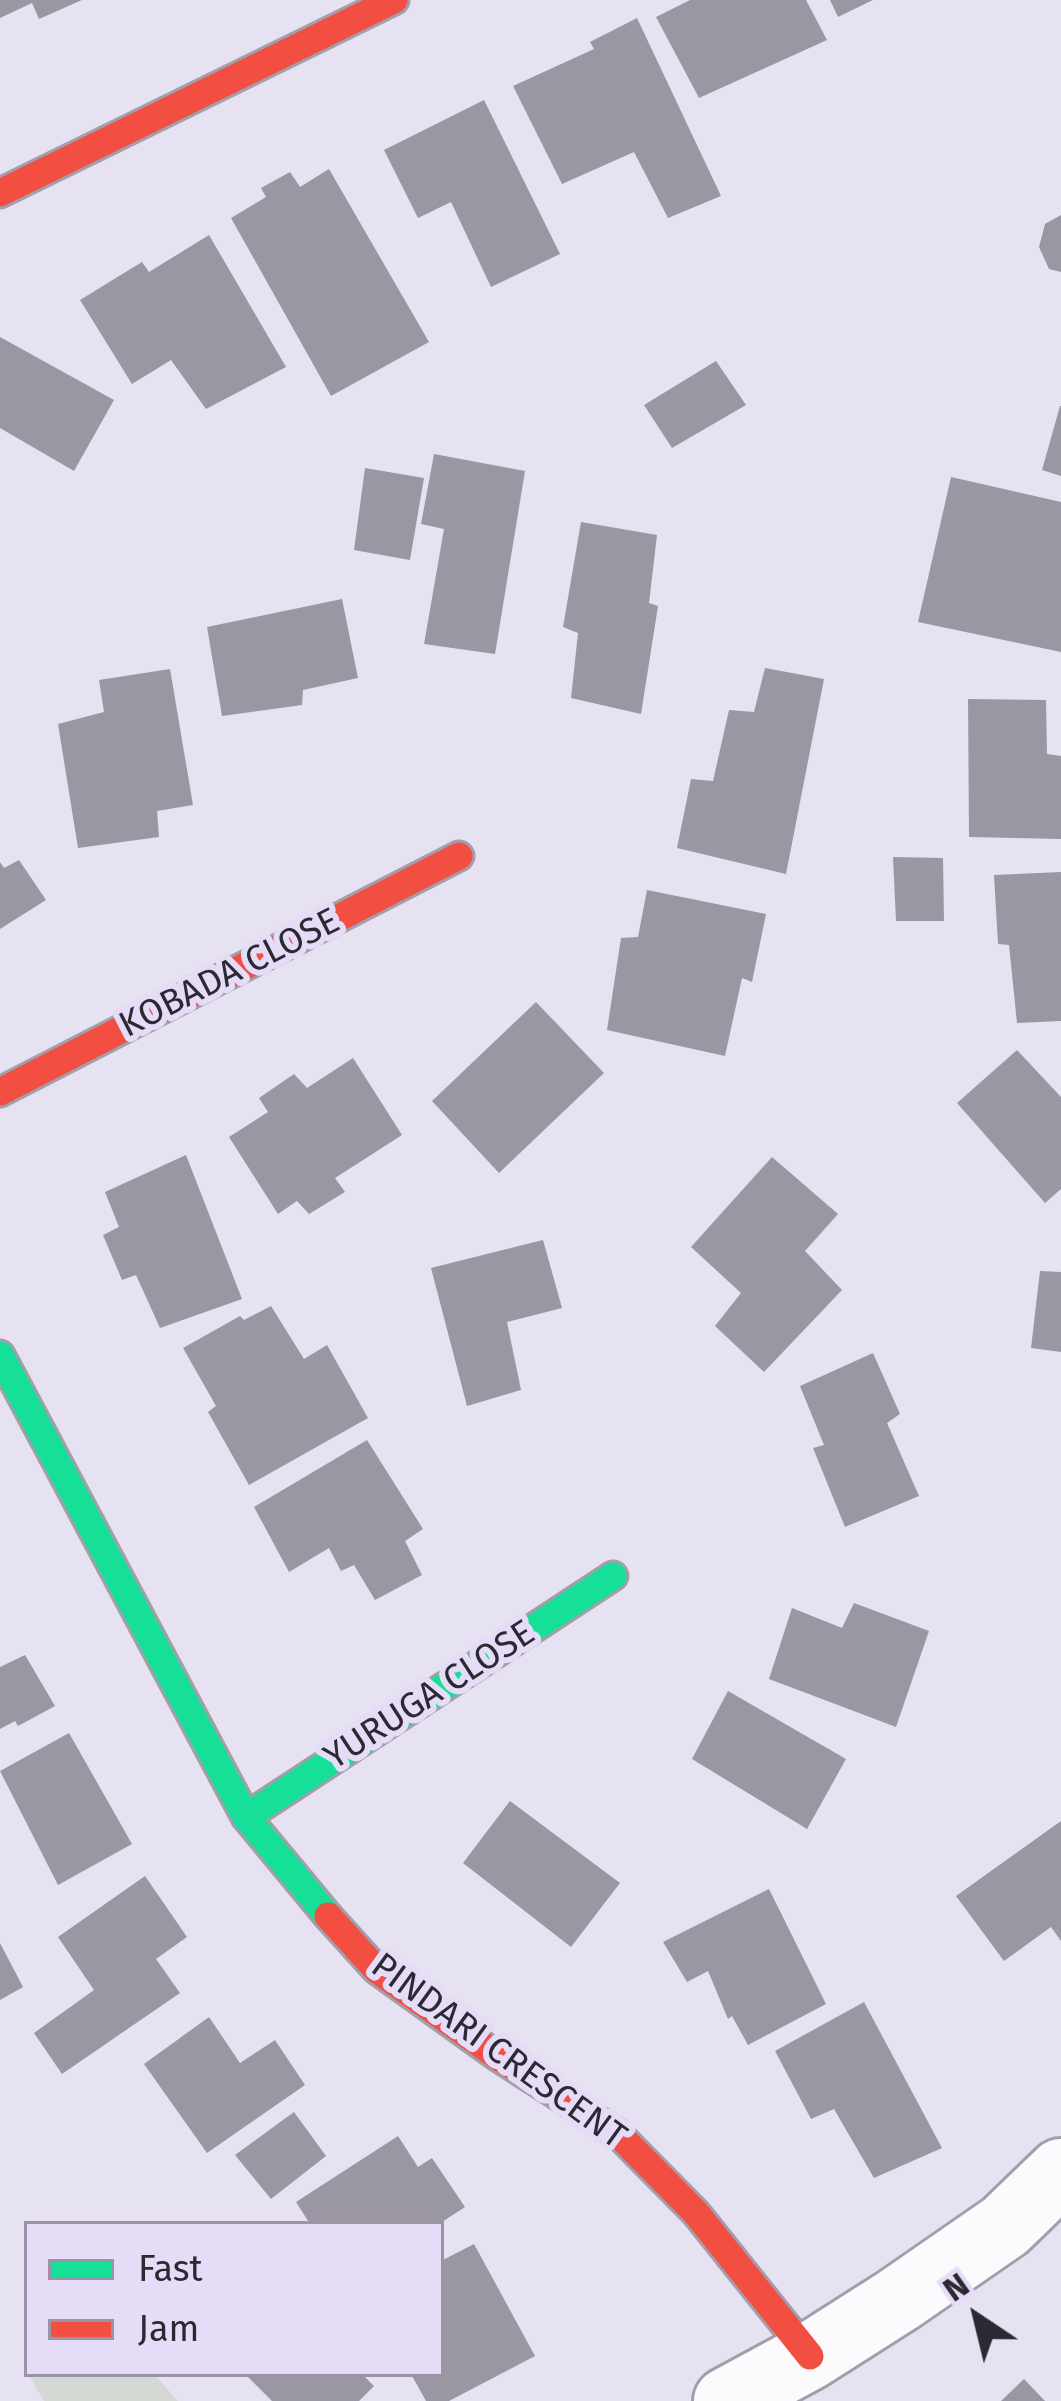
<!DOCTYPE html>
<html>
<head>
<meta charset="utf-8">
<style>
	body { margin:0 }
	#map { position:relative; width:1061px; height:2401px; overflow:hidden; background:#e7e2f2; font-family:"Fira Sans",sans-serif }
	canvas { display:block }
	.legend { position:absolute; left:24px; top:2221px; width:420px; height:156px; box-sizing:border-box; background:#e5dcf8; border:3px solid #9b94a9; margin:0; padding:15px 21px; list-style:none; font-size:36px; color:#2c2933 }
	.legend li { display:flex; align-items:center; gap:24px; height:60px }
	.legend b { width:60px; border:3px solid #9b94a9 }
	.north { position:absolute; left:917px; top:2257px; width:120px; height:120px; -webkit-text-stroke:9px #e5dcf8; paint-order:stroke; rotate:325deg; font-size:33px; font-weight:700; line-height:48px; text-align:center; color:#2c2933 }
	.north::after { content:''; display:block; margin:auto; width:42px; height:54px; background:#2c2933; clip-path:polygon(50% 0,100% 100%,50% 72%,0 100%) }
</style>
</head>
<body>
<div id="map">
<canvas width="1061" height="2401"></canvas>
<ul class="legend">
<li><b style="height:15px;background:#16e098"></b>Fast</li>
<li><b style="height:15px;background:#f24e42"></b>Jam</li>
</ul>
<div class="north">N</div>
</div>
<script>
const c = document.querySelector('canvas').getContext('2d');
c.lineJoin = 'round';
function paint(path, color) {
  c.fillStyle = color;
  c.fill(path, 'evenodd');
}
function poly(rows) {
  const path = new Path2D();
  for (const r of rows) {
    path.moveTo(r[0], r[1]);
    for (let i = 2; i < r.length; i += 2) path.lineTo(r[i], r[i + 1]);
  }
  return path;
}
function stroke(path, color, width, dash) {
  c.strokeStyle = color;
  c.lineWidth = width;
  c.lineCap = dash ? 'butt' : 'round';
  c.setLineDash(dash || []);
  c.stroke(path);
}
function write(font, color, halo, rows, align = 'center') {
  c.font = font + ' "Fira Sans",sans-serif';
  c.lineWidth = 12;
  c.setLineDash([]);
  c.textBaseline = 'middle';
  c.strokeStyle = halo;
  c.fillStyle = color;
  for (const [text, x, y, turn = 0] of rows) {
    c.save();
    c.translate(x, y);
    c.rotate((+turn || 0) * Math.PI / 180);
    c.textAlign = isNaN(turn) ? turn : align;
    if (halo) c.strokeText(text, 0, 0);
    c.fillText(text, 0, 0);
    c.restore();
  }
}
paint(poly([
	[28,2374,154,2374,178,2401,44,2401]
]), '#d5d9d3');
paint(poly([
	[0,0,82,0,39,19,32,3,0,18],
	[690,0,806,0,827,40,699,98,656,17],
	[830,0,873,0,838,17],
	[637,18,721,196,668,218,634,152,562,184,513,86,594,49,590,42],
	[484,100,560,254,491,287,451,202,418,218,384,150],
	[329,169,429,342,331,396,231,218,266,197,261,188,290,172,300,187],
	[1061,215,1061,272,1049,269,1039,247,1045,224],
	[209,235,286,367,206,409,171,360,132,384,80,300,142,262,149,272],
	[0,337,114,400,74,471,0,428],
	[716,361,746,405,672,448,644,405],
	[1060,406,1061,406,1061,476,1042,470],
	[434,454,525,471,495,654,424,644,444,529,421,524],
	[365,468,424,478,410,560,354,550],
	[951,477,1061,502,1061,652,918,622],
	[581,522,657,535,649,603,658,606,641,714,571,698,578,633,563,627],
	[342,599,358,678,303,690,302,705,222,716,207,627],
	[765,668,824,679,786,874,677,848,691,779,713,781,729,710,754,712],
	[170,669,193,805,157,811,159,837,78,848,58,724,104,712,99,680],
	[968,699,1046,700,1047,754,1061,756,1061,839,969,837],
	[893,857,943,858,944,921,896,921],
	[19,860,46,900,0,929,0,862,4,868],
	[1061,872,1061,1021,1017,1023,1009,945,998,944,994,875],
	[647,890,766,914,752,982,742,978,725,1056,607,1030,621,938,638,937],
	[536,1002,604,1073,499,1173,432,1101],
	[1017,1050,1061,1097,1061,1189,1045,1203,957,1103],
	[353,1058,402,1135,335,1178,345,1192,309,1214,297,1201,278,1214,229,1137,268,1112,259,1098,294,1074,307,1088],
	[186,1155,242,1299,160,1328,136,1275,122,1280,103,1235,119,1227,105,1192],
	[772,1157,838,1214,805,1251,842,1290,764,1372,715,1326,741,1293,691,1247],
	[543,1240,562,1308,507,1322,521,1390,467,1406,431,1268],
	[1040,1271,1061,1272,1061,1352,1031,1348],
	[271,1306,304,1359,327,1345,368,1418,249,1485,208,1412,216,1406,183,1348,240,1316,244,1320],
	[873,1353,900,1414,887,1423,919,1496,845,1527,813,1448,824,1445,800,1386],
	[367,1440,423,1529,405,1541,422,1575,375,1600,354,1565,341,1571,329,1548,289,1572,254,1507],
	[854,1603,929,1631,896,1727,769,1679,792,1608,842,1628],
	[25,1655,55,1706,18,1726,15,1721,0,1729,0,1667],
	[728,1691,846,1759,807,1829,692,1759],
	[69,1733,132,1844,58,1885,0,1771],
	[510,1801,620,1883,571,1947,463,1863],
	[1061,1821,1061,1941,1051,1927,1004,1961,956,1896],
	[145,1876,187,1937,156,1959,180,1993,62,2074,34,2033,94,1990,58,1937],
	[769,1889,826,2004,748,2045,732,2016,728,2019,708,1971,687,1982,663,1942],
	[0,1943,23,1987,0,2000],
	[864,2002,942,2148,874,2178,834,2109,811,2119,775,2051],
	[209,2017,240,2063,275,2040,305,2085,207,2153,144,2064],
	[294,2112,326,2156,271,2199,235,2155],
	[398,2136,418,2167,432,2158,465,2207,439,2224,310,2224,296,2202],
	[474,2244,535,2356,449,2401,426,2401,411,2374,441,2374,441,2261],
	[245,2374,362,2374,374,2386,359,2401,272,2401],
	[1024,2379,1045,2401,1001,2401]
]), '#9a96a2');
const street = poly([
	[727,2401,810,2356,898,2300,1005,2226,1061,2172]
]);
const fast = poly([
	[0,1355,246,1817,328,1916],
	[246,1817,613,1576]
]);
const jam = poly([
	[0,193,394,0],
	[0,1092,459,856],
	[328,1916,376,1969,497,2056,617,2133,696,2213,810,2356]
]);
stroke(street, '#a29eaa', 72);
stroke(fast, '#a29eaa', 33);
stroke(jam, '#a29eaa', 33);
stroke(street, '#fbfbfd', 66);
stroke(fast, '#16e098', 27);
stroke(jam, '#f24e42', 27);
write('36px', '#2c2933', '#e5dcf8', [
	["KOBADA CLOSE",230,974,-27],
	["YURUGA CLOSE",430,1696,-33],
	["PINDARI CRESCENT",498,2052,36]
]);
</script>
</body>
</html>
